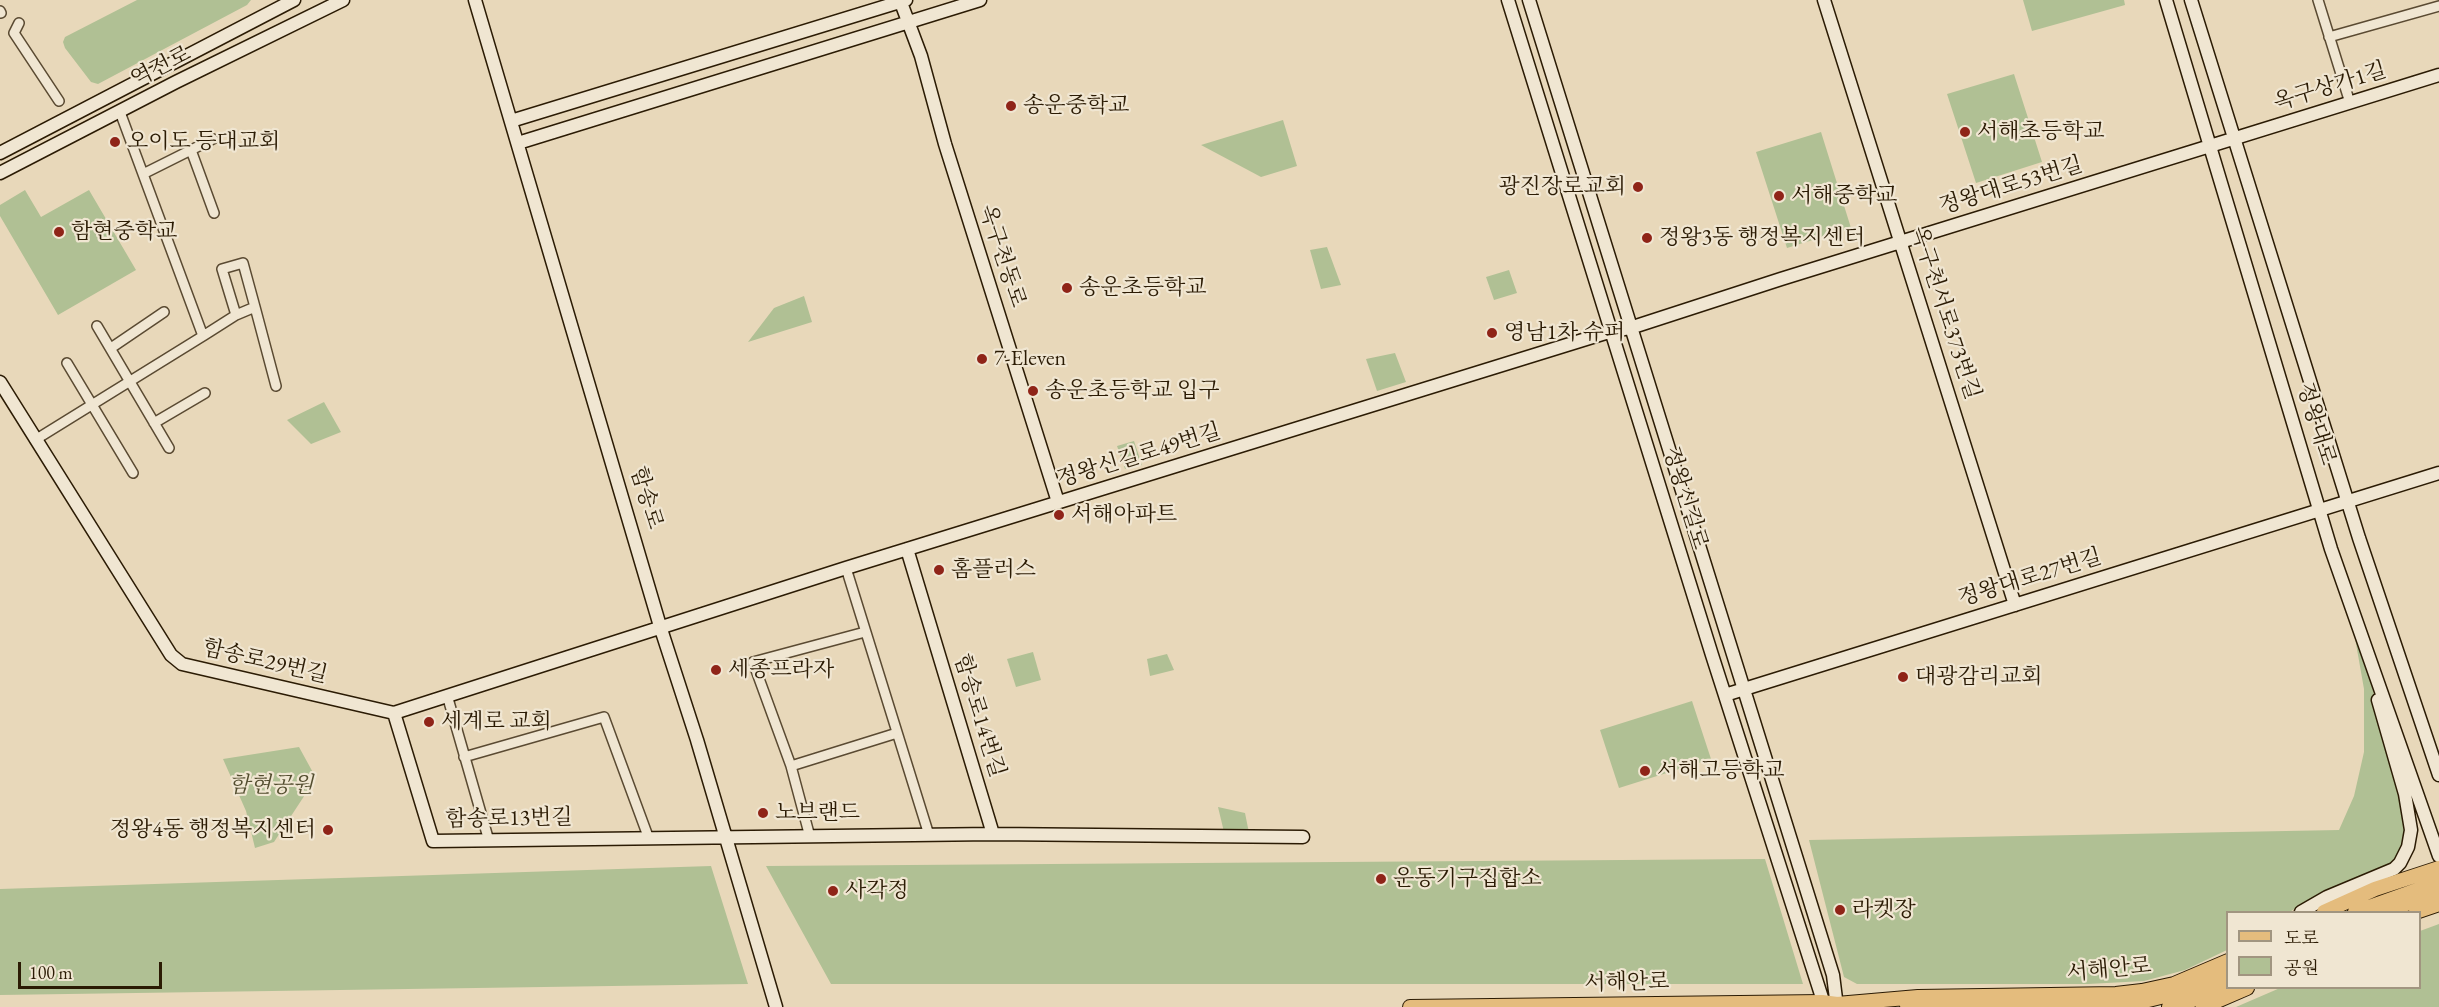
<!DOCTYPE html>
<html>
<head>
<meta charset="utf-8">
<style>
	body { margin:0 }
	#map { position:relative; width:2439px; height:1007px; overflow:hidden; background:#e8d8ba; font-family:"EB Garamond","Noto Serif KR",serif }
	canvas { display:block }
	.legend { position:absolute; left:2226px; top:911px; width:195px; height:78px; box-sizing:border-box; background:#f0e6d2; border:2px solid #a19580; margin:0; padding:8px 10px; list-style:none; font-size:18px; color:#2b1b04 }
	.legend li { display:flex; align-items:center; gap:12px; height:30px }
	.legend b { width:30px; border:2px solid #a19580 }
	.scale { position:absolute; left:18px; top:962px; width:144px; height:27px; box-sizing:border-box; border:3px solid #2b1b04; border-top:0; padding-left:8px; font-size:18px; line-height:21px; white-space:nowrap; color:#2b1b04; -webkit-text-stroke:4px #f0e6d2; paint-order:stroke }
</style>
</head>
<body>
<div id="map">
<canvas width="2439" height="1007"></canvas>
<ul class="legend">
<li><b style="height:8px;background:#e4bc7d"></b>도로</li>
<li><b style="height:16px;background:#b0c094"></b>공원</li>
</ul>
<div class="scale">100 m</div>
</div>
<script>
const c = document.querySelector('canvas').getContext('2d');
c.lineJoin = 'round';
function paint(path, color) {
  c.fillStyle = color;
  c.fill(path, 'evenodd');
}
function poly(rows) {
  const path = new Path2D();
  for (const r of rows) {
    path.moveTo(r[0], r[1]);
    for (let i = 2; i < r.length; i += 2) path.lineTo(r[i], r[i + 1]);
  }
  return path;
}
function stroke(path, color, width, dash) {
  c.strokeStyle = color;
  c.lineWidth = width;
  c.lineCap = dash ? 'butt' : 'round';
  c.setLineDash(dash || []);
  c.stroke(path);
}
function write(font, color, halo, rows, align = 'center') {
  c.font = font + ' "EB Garamond","Noto Serif KR",serif';
  c.lineWidth = 4.5;
  c.setLineDash([]);
  c.textBaseline = 'middle';
  c.strokeStyle = halo;
  c.fillStyle = color;
  for (const [text, x, y, turn = 0] of rows) {
    c.save();
    c.translate(x, y);
    c.rotate((+turn || 0) * Math.PI / 180);
    c.textAlign = isNaN(turn) ? turn : align;
    if (halo) c.strokeText(text, 0, 0);
    c.fillText(text, 0, 0);
    c.restore();
  }
}
paint(poly([
	[137,0,251,0,247,5,98,84,91,82,65,48,63,42,65,37],
	[2023,0,2124,0,2125,5,2032,31],
	[2014,74,2042,162,1976,183,1947,94],
	[1283,120,1297,166,1261,177,1201,145],
	[1821,132,1851,228,1787,248,1756,152],
	[25,190,41,217,89,190,136,270,58,315,0,216,0,205],
	[1327,247,1341,285,1321,289,1310,250],
	[1509,270,1517,293,1494,300,1486,277],
	[804,296,812,322,748,342,774,308],
	[1395,353,1406,382,1377,391,1366,359],
	[324,402,341,432,311,444,287,420],
	[1134,441,1142,465,1125,469,1117,446],
	[2355,638,2372,687,2402,802,2405,833,2402,850,2394,861,2384,868,2297,907,2290,912,2228,912,2227,950,2185,970,2144,981,2088,984,1857,984,1844,977,1809,840,2339,830,2354,796,2364,752,2364,689],
	[1033,652,1041,680,1016,687,1007,659],
	[1167,654,1174,670,1150,676,1147,659],
	[1692,701,1711,759,1619,788,1600,730],
	[299,747,316,778,274,842,255,848,246,811,223,759],
	[1218,807,1245,813,1249,833,1224,832],
	[1765,859,1803,984,831,984,766,866],
	[711,866,748,984,0,995,0,889],
	[2439,924,2439,1007,2236,1007,2280,988,2420,988,2420,931]
]), '#b0c094');
const street = poly([
	[2318,0,2350,103],
	[0,11,1,13],
	[19,23,14,33,59,101],
	[2329,37,2439,6],
	[191,150,214,213],
	[143,174,213,139],
	[255,307,276,386],
	[97,326,169,448],
	[203,336,236,315,222,269,243,263,255,307,236,315],
	[111,348,164,312],
	[67,363,133,473],
	[154,423,205,393],
	[35,440,203,336,120,112],
	[846,568,929,835],
	[447,695,489,841],
	[464,757,604,717,649,839],
	[791,766,897,733],
	[810,837,791,766,753,662,865,632]
]);
const secondary = poly([
	[475,0,660,626,697,740,776,1007],
	[900,0,921,56,945,144,1058,502],
	[1508,0,1712,655,1825,1007],
	[1529,0,1833,975,1837,1007],
	[1824,0,2015,605],
	[2166,0,2331,549,2439,856],
	[2191,0,2359,538,2439,775],
	[511,121,906,0],
	[518,143,980,0],
	[0,153,294,0],
	[0,173,176,82,343,0],
	[0,382,171,655,182,664,394,713,846,568,1612,331,1630,328,1781,279,2439,75],
	[1725,695,2439,473],
	[394,713,433,841,993,834,907,549],
	[993,834,1303,837],
	[2301,912,2327,897,2394,869,2400,863,2408,847,2411,830,2405,794,2378,700]
]);
const primary = poly([
	[2324,912,2375,889,2439,868],
	[2355,912,2439,882],
	[2382,912,2439,893],
	[2416,912,2439,904],
	[1907,1005,2132,1004,2193,989,2228,973],
	[1410,1007,1822,1002,1837,1004,1918,997,2116,994,2142,991,2174,984,2228,961],
	[2169,1007,2196,999,2228,985],
	[2203,1007,2247,988]
]);
stroke(street, '#5a4a32', 12);
stroke(secondary, '#2b1b04', 15);
stroke(primary, '#2b1b04', 16);
stroke(street, '#f0e6d2', 9);
stroke(secondary, '#f0e6d2', 12);
stroke(primary, '#e4bc7d', 14);
for (const [x, y, r, color] of [
	[1011,106,6,"#8f2418"],
	[1965,132,6,"#8f2418"],
	[115,142,6,"#8f2418"],
	[1638,187,6,"#8f2418"],
	[1779,196,6,"#8f2418"],
	[59,232,6,"#8f2418"],
	[1647,238,6,"#8f2418"],
	[1067,288,6,"#8f2418"],
	[1492,333,6,"#8f2418"],
	[982,359,6,"#8f2418"],
	[1033,391,6,"#8f2418"],
	[1059,515,6,"#8f2418"],
	[939,570,6,"#8f2418"],
	[716,670,6,"#8f2418"],
	[1903,677,6,"#8f2418"],
	[429,722,6,"#8f2418"],
	[1645,771,6,"#8f2418"],
	[763,813,6,"#8f2418"],
	[328,830,6,"#8f2418"],
	[1381,879,6,"#8f2418"],
	[833,891,6,"#8f2418"],
	[1840,910,6,"#8f2418"]
]) {
  const dot = new Path2D();
  dot.arc(x, y, r, 0, 2 * Math.PI);
  c.fillStyle = color;
  c.fill(dot);
  stroke(dot, '#f0e6d2', 2);
}
write('22px', '#2b1b04', '#f0e6d2', [
	["역전로",161,67,-27],
	["옥구상가1길",2330,87,-17],
	["정왕대로53번길",2011,186,-17],
	["옥구천동로",1002,256,72],
	["옥구천서로373번길",1945,313,72],
	["정왕대로",2316,424,73],
	["정왕신길로49번길",1139,456,-17],
	["함송로",646,498,73],
	["정왕신길로",1685,498,73],
	["정왕대로27번길",2030,578,-17],
	["함송로29번길",265,662,13],
	["함송로14번길",979,716,73],
	["함송로13번길",509,819,-1],
	["서해안로",2109,970,-5],
	["서해안로",1627,983,-1]
]);
write('22px', '#2b1b04', '#f0e6d2', [
	["송운중학교",1023,106],
	["서해초등학교",1977,132],
	["오이도 등대교회",127,142],
	["광진장로교회",1626,187,"right"],
	["서해중학교",1791,196],
	["함현중학교",71,232],
	["정왕3동 행정복지센터",1659,238],
	["송운초등학교",1079,288],
	["영남1차 슈퍼",1504,333],
	["7-Eleven",994,359],
	["송운초등학교 입구",1045,391],
	["서해아파트",1071,515],
	["홈플러스",951,570],
	["세종프라자",728,670],
	["대광감리교회",1915,677],
	["세계로 교회",441,722],
	["서해고등학교",1657,771],
	["노브랜드",775,813],
	["정왕4동 행정복지센터",316,830,"right"],
	["운동기구집합소",1393,879],
	["사각정",845,891],
	["라켓장",1852,910]
], 'left');
write('italic 22px', '#534d2f', '#f0e6d2', [
	["함현공원",271,786]
]);
</script>
</body>
</html>
